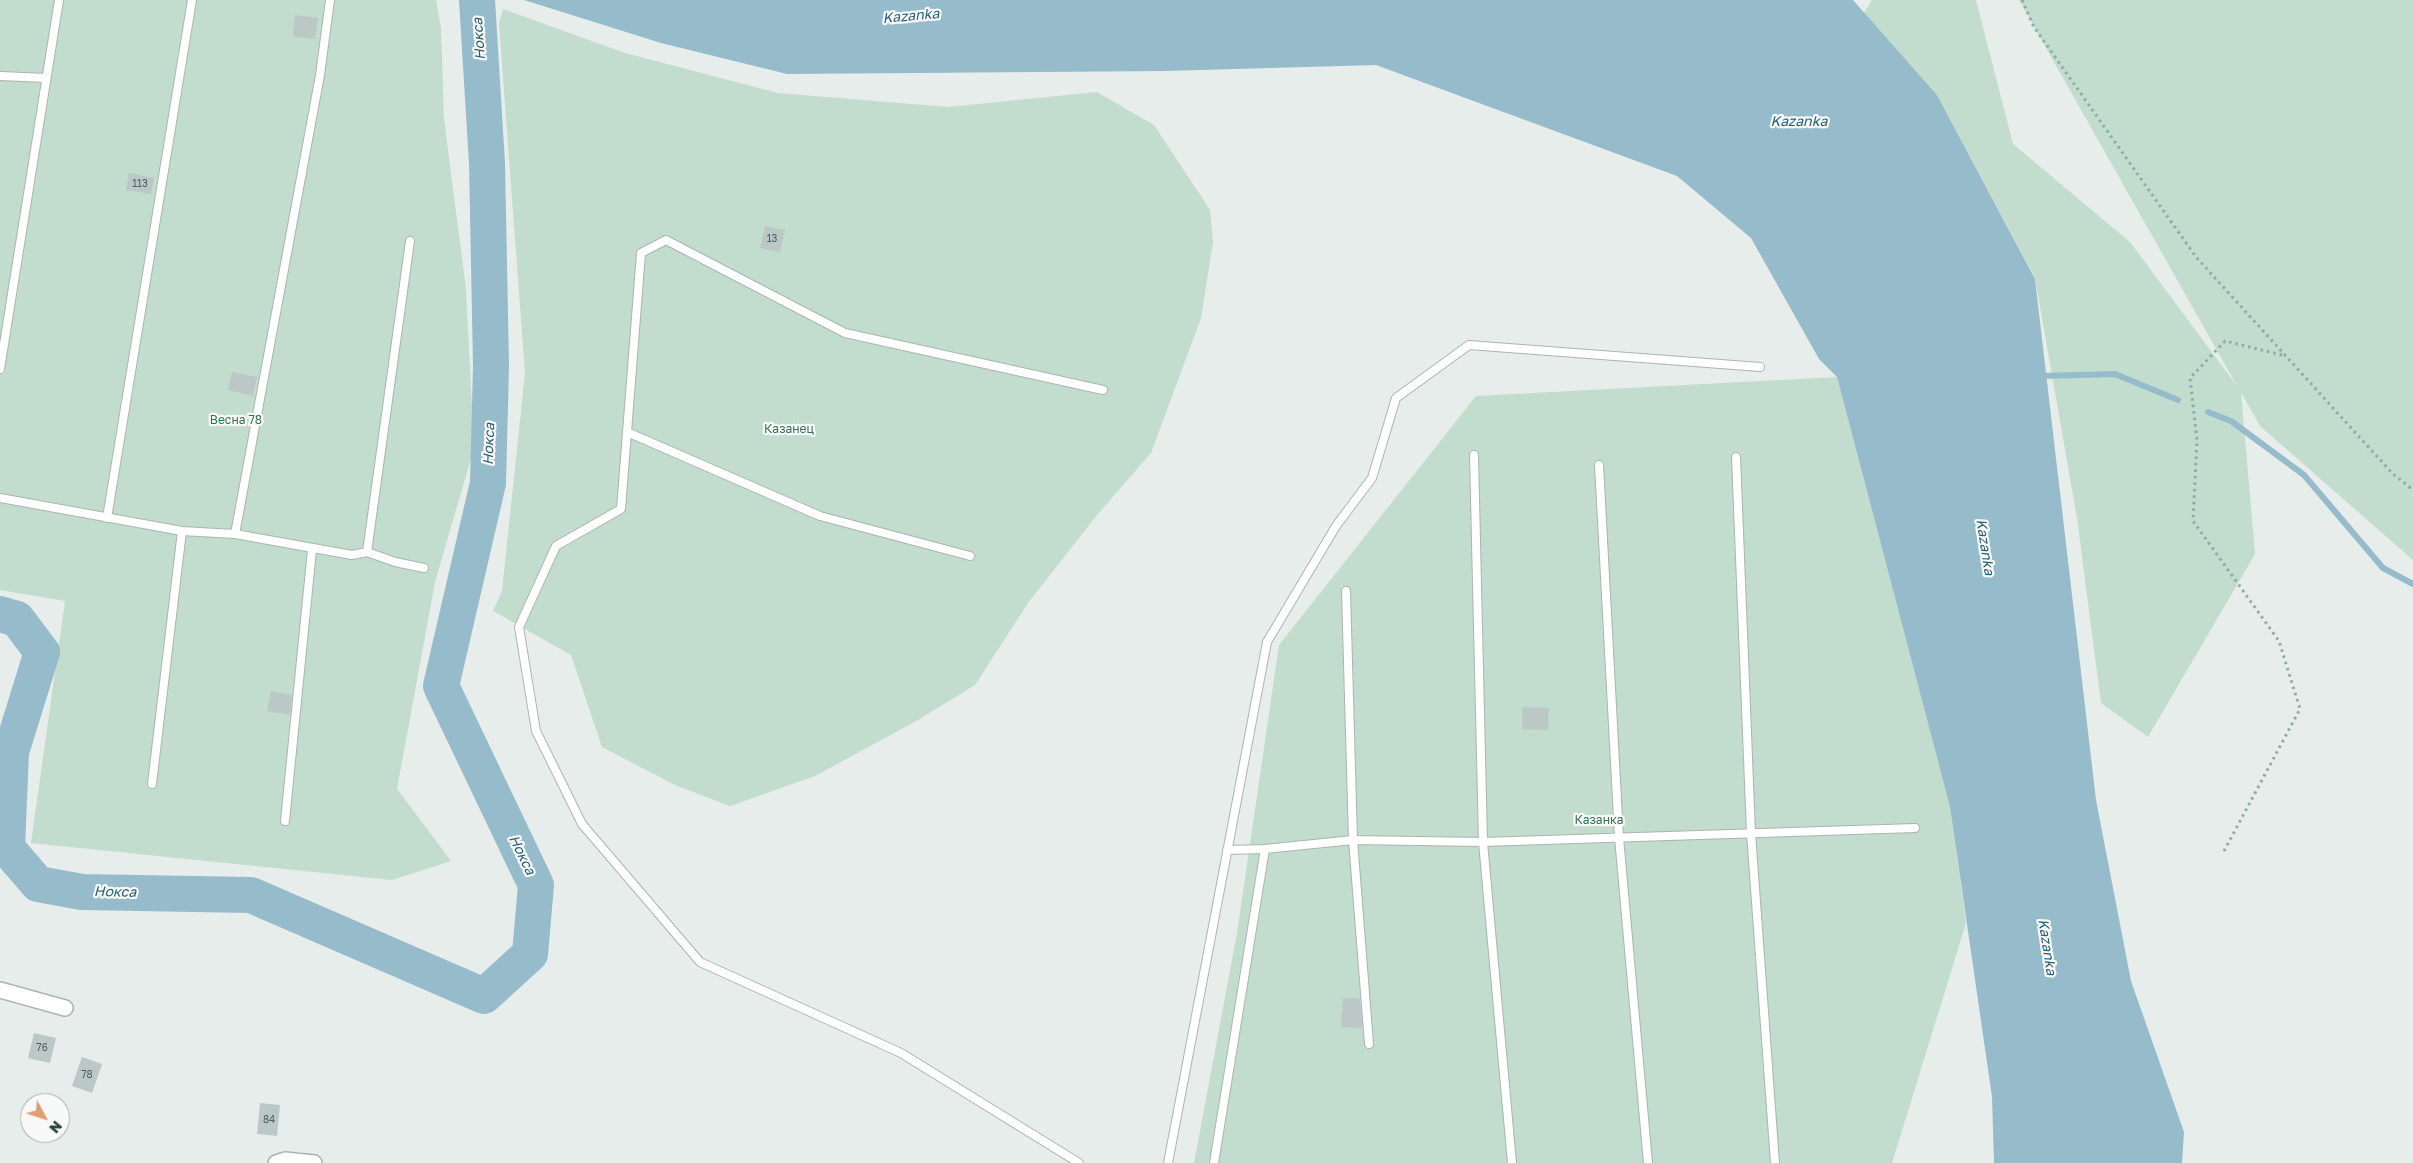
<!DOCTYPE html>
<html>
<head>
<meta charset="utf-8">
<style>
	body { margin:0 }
	#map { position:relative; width:2413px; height:1163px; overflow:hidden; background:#e7edeb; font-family:"Golos Text",sans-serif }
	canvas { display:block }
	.north { position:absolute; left:20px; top:1093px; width:50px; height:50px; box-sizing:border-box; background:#f7faf9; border:1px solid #a4afad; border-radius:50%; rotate:130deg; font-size:14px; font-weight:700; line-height:20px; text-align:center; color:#273e3b }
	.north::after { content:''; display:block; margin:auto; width:18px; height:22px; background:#e29d70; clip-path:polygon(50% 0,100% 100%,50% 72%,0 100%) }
</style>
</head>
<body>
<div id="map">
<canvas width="2413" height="1163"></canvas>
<div class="north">N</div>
</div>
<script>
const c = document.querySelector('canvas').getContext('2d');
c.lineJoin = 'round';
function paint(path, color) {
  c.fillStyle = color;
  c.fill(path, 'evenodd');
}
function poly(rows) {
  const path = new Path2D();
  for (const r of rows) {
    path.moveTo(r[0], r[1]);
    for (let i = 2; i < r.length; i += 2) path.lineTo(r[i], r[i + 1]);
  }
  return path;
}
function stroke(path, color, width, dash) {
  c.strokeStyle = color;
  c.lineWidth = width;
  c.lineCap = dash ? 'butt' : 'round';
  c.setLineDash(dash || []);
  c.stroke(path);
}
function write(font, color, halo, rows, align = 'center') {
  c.font = font + ' "Golos Text",sans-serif';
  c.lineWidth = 4.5;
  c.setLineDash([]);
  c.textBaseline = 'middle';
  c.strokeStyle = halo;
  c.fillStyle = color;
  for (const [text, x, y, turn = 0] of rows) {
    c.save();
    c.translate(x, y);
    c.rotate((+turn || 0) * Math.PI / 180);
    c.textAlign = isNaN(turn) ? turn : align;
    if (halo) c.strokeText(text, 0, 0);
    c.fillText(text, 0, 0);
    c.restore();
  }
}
paint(poly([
	[0,0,436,0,441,28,444,119,466,289,474,448,435,582,397,789,451,861,392,880,31,843,65,601,0,590],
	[1872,0,1976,0,2013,144,2130,242,2237,386,2019,0,2413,0,2413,560,2260,426,2241,392,2255,554,2148,737,2101,703,2077,518,2035,278,1937,95,1864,13],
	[503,9,625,53,778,93,948,107,1097,92,1154,125,1210,210,1213,242,1201,318,1151,453,1097,515,1028,603,975,685,918,720,815,776,730,806,675,785,602,747,571,655,493,611,502,591,525,373,499,24],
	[1837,377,1950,807,1966,923,1892,1163,1194,1163,1237,933,1279,645,1476,396]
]), '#c2dccd');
paint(poly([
	[524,0,1853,0,1937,95,2035,279,2096,800,2131,981,2184,1132,2182,1163,1994,1163,1992,1097,1950,807,1837,377,1819,359,1751,238,1677,176,1376,65,1165,71,787,74,661,43]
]), '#96bbcb');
stroke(poly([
	[2040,376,2115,374,2178,400],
	[2208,412,2231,421,2304,475,2383,568,2413,584]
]), '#96bbcb', 6);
stroke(poly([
	[0,614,17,619,42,652,11,752,7,848,38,884,82,892,251,895,484,996,530,954,536,885,441,686,488,483,491,366,487,163,477,0]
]), '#96bbcb', 36);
paint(poly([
	[295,15,318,18,315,39,293,36],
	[129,173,154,178,151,194,126,190],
	[765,226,785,230,780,252,760,248],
	[232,372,257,377,253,396,228,390],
	[271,691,292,695,290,715,267,711],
	[1522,707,1549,708,1548,730,1522,729],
	[1343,998,1360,999,1362,1028,1341,1027],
	[34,1033,56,1038,50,1063,28,1058],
	[82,1057,102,1064,92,1093,72,1086],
	[260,1103,280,1105,277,1136,257,1134]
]), '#bcc8c5');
const lane = poly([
	[0,76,46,78],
	[0,369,59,0],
	[627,432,820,516,970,556],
	[1474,455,1483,842,1512,1163],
	[1736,457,1751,833,1775,1163],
	[1599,465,1619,837,1648,1163],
	[0,498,182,531,235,534,352,555,367,552,395,562,424,568],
	[107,518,192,0],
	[235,534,320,75,330,0],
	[367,552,410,241],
	[1346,591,1353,840,1369,1044],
	[152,784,182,531],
	[285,821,312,550],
	[1227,850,1265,849,1353,840,1483,842,1915,828],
	[1079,1163,901,1053,700,962,582,824,536,731,519,627,556,546,621,509,641,253,666,240,845,333,1103,390],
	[1168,1163,1267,642,1336,526,1372,478,1396,398,1469,345,1760,367],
	[1214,1163,1265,849]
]);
const street = poly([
	[0,990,65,1008],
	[276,1163,285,1160,314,1163]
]);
stroke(lane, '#aab5b3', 10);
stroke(street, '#aab5b3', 18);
stroke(poly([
	[2022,0,2034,27,2196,257,2392,473,2413,490],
	[2224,851,2300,709,2279,641,2193,521,2197,440,2190,378,2225,341,2286,356]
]), '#8bada7', 3, [2.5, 4]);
stroke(lane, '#fff', 8);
stroke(street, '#fff', 15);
write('10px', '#4c605e', null, [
	["113",140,184],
	["13",772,239],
	["76",42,1048],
	["78",87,1075],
	["84",269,1120]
]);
write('12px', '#367055', '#f7faf9', [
	["Весна 78",236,420],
	["Казанец",789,429],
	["Казанка",1599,820]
]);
write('italic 14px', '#285c73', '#f7faf9', [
	["Kazanka",911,16,-5],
	["Нокса",479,39,-94],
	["Kazanka",1799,122],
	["Нокса",489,444,-88],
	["Kazanka",1985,547,81],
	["Нокса",522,855,64],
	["Нокса",115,892,1],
	["Kazanka",2047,947,81]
]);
</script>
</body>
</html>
